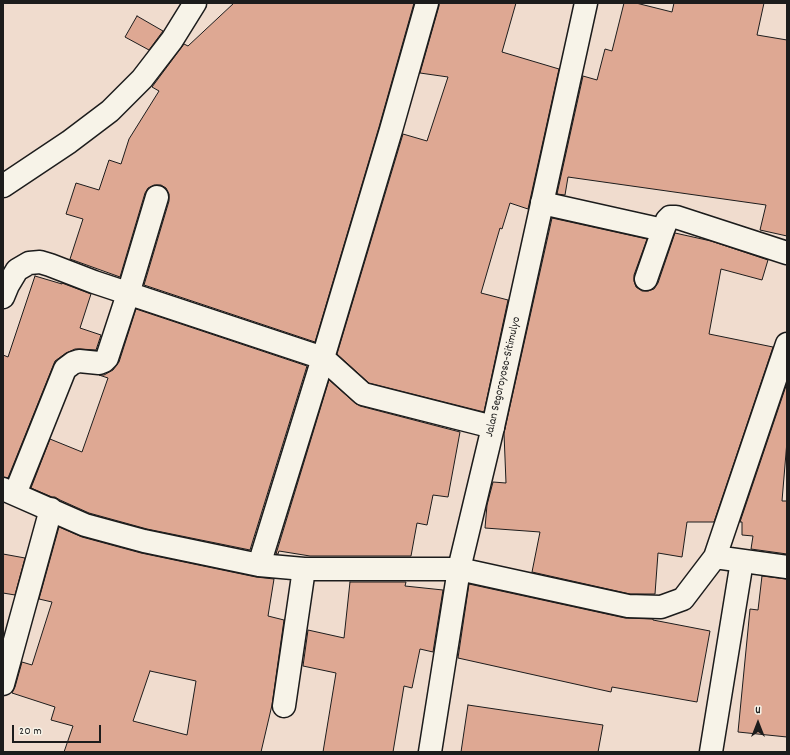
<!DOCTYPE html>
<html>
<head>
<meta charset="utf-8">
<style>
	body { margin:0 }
	#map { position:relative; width:790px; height:755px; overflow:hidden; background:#f0dcce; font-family:Dekko,sans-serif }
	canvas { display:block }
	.frame { position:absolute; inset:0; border:4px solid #1c1c1c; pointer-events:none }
	.north { position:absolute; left:738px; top:703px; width:40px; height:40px; -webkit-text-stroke:3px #f7f3e8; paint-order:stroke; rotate:0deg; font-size:11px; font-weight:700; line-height:16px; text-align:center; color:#1c1c1c }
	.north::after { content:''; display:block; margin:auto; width:14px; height:18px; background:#1c1c1c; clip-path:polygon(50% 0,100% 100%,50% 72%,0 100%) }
	.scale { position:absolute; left:12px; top:725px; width:89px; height:18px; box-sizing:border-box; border:2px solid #1c1c1c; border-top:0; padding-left:5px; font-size:12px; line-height:14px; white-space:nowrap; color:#1c1c1c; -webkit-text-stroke:3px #f7f3e8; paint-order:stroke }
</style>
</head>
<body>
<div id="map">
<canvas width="790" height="755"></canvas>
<div class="frame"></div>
<div class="north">U</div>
<div class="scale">20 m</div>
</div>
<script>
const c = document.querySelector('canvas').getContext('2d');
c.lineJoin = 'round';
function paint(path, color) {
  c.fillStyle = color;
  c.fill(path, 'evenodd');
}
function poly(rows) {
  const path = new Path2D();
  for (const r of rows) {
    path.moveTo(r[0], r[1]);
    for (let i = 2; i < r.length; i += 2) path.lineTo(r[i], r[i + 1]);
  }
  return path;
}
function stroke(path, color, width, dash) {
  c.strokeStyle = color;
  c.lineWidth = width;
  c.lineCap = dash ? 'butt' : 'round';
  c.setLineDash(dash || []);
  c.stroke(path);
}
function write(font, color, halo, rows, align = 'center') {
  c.font = font + ' Dekko,sans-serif';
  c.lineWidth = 3;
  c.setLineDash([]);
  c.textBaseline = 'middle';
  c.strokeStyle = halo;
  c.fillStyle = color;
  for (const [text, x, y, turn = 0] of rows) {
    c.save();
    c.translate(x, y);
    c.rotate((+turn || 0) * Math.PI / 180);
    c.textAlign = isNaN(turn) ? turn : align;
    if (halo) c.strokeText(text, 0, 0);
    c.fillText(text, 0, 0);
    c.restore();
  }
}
const building = poly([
	[234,3,414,3,379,127,315,342,144,285,169,201,169,194,166,188,161,185,154,185,148,188,145,193,120,277,70,259,83,219,66,214,76,183,99,190,109,160,121,164,129,139,159,91,152,87,184,44,188,46,234,3],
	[439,3,516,3,502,52,559,69,528,209,510,203,502,229,500,228,481,293,508,300,484,412,369,383,337,354,403,134,427,141,448,77,420,73,439,6,439,3],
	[624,3,636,3,672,12,674,3,764,3,757,35,787,40,787,236,760,230,766,205,568,177,565,195,557,194,583,76,597,80,605,49,612,51,624,3],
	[137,16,163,31,149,50,125,37,137,16],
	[552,218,647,239,634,275,634,281,636,287,642,291,648,291,654,289,658,283,675,233,711,241,768,260,762,280,721,269,709,334,773,347,714,522,687,522,682,557,658,553,655,594,630,594,532,572,540,532,485,528,487,505,493,482,506,483,504,433,552,218],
	[35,276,62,284,62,283,91,294,80,328,101,335,96,350,80,349,75,349,66,353,55,361,8,478,3,477,3,355,8,357,35,276],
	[136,309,307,366,250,550,147,529,89,513,60,500,55,497,52,497,31,488,50,439,82,452,108,378,99,375,104,375,113,370,119,362,136,309],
	[329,380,355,403,360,406,460,432,448,497,433,495,427,525,417,523,411,556,310,556,279,551,278,554,276,554,329,380],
	[787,383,787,441,782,501,787,501,787,554,751,549,753,536,742,535,742,522,740,522,787,383],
	[59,527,82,537,141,553,256,577,274,579,268,616,284,620,272,705,261,752,64,752,73,726,51,720,55,707,12,693,15,687,22,662,32,665,52,602,39,599,59,527],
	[150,671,196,681,187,735,133,721,150,671],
	[3,554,25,558,15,595,3,593,3,554],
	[762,576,787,579,787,737,738,732,750,609,758,610,762,576],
	[350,582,406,582,405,586,443,590,433,652,420,649,412,688,404,686,393,752,323,752,336,673,303,666,308,630,344,638,350,582],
	[469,584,625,618,653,619,653,620,710,631,697,702,612,687,611,692,458,658,469,584],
	[468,705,603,725,598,752,461,752,468,705]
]);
paint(building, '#dea893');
stroke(building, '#1c1c1c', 1);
const minor = poly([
	[3,186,69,142,110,111,142,79,172,40,195,3],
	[542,203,663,230],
	[646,279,663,230,667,220,670,217,676,217,787,253],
	[3,297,8,285,17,270,29,263,40,262,50,265,94,282,323,358,363,394,493,427],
	[3,489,85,525,144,541,259,565,304,569,459,569,628,606,661,607,683,599,715,557,787,567],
	[15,494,65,369,73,363,79,361,99,363,104,361,107,358,128,294,157,197],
	[715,557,787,344],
	[259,565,323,358,391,130,427,3],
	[3,684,51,509],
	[284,706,304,569],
	[711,752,742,561]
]);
const secondary = poly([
	[430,752,459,569,493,427,586,3]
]);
stroke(minor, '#1c1c1c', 25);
stroke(secondary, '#1c1c1c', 25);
stroke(minor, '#f7f3e8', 22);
stroke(secondary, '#f7f3e8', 22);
write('12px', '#1c1c1c', '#f7f3e8', [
	["Jalan Segoroyoso-Sitimulyo",504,377,-77]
]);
</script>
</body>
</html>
